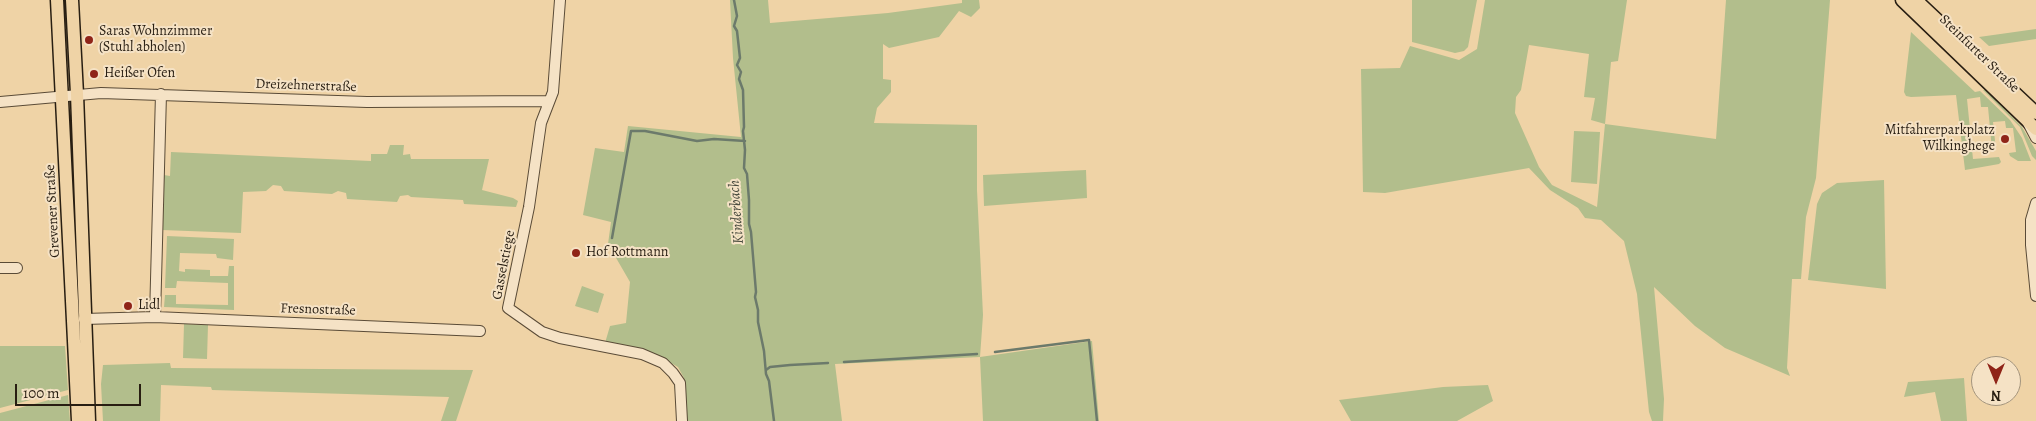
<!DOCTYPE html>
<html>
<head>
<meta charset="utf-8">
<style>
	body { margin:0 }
	#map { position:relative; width:2036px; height:421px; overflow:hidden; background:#efd3a6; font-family:Alegreya,serif }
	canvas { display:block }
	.north { position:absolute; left:1971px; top:356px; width:50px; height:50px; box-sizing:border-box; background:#f5e2c5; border:1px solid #a3947d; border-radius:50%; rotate:180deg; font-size:14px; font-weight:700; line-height:20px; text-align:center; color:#281e12 }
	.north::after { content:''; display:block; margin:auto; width:18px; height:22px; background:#8f2418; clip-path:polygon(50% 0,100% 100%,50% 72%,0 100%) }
	.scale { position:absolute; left:15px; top:384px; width:126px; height:22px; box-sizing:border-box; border:2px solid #281e12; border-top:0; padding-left:6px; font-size:15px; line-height:18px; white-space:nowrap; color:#281e12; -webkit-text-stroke:4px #f5e2c5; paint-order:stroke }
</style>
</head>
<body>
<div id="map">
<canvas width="2036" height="421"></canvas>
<div class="north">N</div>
<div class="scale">100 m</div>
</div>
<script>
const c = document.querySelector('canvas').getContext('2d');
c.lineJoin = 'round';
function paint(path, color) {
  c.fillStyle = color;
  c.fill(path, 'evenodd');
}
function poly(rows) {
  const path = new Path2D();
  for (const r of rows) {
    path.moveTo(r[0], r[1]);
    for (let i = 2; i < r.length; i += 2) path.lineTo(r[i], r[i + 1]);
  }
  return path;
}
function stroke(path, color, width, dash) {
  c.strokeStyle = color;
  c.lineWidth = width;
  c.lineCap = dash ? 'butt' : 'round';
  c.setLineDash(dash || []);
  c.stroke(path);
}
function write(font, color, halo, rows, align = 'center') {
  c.font = font + ' Alegreya,serif';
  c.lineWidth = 4;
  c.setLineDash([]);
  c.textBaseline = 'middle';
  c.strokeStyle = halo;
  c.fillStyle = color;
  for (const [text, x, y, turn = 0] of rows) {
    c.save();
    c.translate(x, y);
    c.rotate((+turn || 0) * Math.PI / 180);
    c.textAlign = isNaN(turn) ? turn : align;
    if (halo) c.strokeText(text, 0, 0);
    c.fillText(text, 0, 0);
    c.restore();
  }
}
paint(poly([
	[730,0,768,0,770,23,888,13,962,3,962,0,979,0,980,8,971,17,959,11,939,37,889,48,883,44,883,79,891,80,891,92,877,108,874,123,977,125,977,190,983,315,980,357,1092,341,1099,421,983,421,980,357,835,364,842,421,677,421,678,409,674,385,684,378,678,367,653,353,605,343,610,326,626,323,630,282,608,244,611,222,583,215,595,148,624,152,628,126,741,137,733,58],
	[1412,0,1477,0,1468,47,1464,51,1455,53,1412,42],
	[1485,0,1627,0,1618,61,1611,62,1605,124,1716,139,1726,0,1830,0,1816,178,1806,217,1801,279,1792,279,1787,368,1790,376,1725,348,1695,326,1654,287,1664,399,1663,421,1652,421,1649,412,1637,294,1624,241,1601,220,1585,218,1578,208,1550,190,1529,168,1385,193,1363,192,1361,69,1400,68,1410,46,1459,60,1477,49],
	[1529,45,1589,54,1584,97,1595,98,1591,120,1605,124,1597,207,1552,185,1539,167,1515,113,1516,97,1521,90],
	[2036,29,2036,39,1989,46,1979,37],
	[1911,32,1975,92,1980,91,2010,120,2022,138,2031,161,2018,161,2010,156,2009,153,2016,152,2013,128,2006,128,2005,121,1993,122,1996,150,1992,150,1988,107,1981,107,1980,97,1967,99,1973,159,1999,157,2001,162,1999,164,1965,170,1956,95,1911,97,1906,96,1904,92],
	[1983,90,1986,90,1990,94,2022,127,2036,151,2036,160,2032,156,2020,127],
	[1574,131,1600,132,1597,184,1571,182],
	[390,145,404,145,403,155,410,154,411,159,489,159,482,190,513,198,518,201,516,207,464,204,463,200,411,197,408,195,400,196,397,202,347,199,346,193,338,191,332,194,284,191,281,186,273,185,266,191,243,192,241,233,162,230,164,175,170,176,171,152,371,161,371,154,387,154],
	[1086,170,1087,198,984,206,983,175],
	[1884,180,1886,289,1808,280,1817,204,1822,193,1837,183],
	[167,236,234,239,233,260,217,258,216,254,180,253,179,271,185,272,185,269,210,270,210,276,228,276,229,266,234,266,234,310,164,307,165,295,176,295,176,304,228,305,228,283,177,281,176,288,165,288],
	[582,286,604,294,598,313,575,306],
	[184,324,208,325,207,359,183,358],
	[0,346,65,346,68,390,0,408],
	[170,363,171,368,473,370,456,421,441,421,449,397,212,390,211,387,161,385,160,421,103,421,101,384,103,365],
	[1964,378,1967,421,1941,421,1935,392,1904,397,1908,382],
	[1488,385,1493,401,1457,421,1351,421,1339,400,1443,387],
	[68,395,70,421,0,421,0,413]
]), '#b2be8c');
stroke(poly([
	[734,0,737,16,734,26,737,31,740,58,737,65,741,72,739,79,743,90,744,127,743,131,745,150,744,168,747,174,749,200,749,224,751,232,756,292,755,297,758,310,758,322,764,351,766,374,769,381,774,421],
	[612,238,631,131,645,131,697,141,714,139,745,141],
	[995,352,1089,340,1097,421],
	[844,362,977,354],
	[766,370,770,367,790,365,828,363]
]), '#6c7a6b', 2.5);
const minor = poly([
	[560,0,553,92,541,123,529,207,508,308,542,332,560,338,642,354,663,363,673,373,680,383,682,421],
	[0,102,101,93,367,102,549,101],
	[2028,123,2036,138],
	[2036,203,2031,220,2031,245,2036,296],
	[0,268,17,268],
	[155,317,161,94],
	[84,319,155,317,480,331]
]);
const major = poly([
	[57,0,78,421],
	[72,0,77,94,89,421],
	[1902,0,2036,129],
	[1916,0,2036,113]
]);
stroke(minor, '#5a4b37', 12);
stroke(major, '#281e12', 15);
stroke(minor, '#f5e2c5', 10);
stroke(major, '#efd3a6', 12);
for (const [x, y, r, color] of [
	[89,40,5,"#8f2418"],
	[94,74,5,"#8f2418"],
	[2005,139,5,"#8f2418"],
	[576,253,5,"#8f2418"],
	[128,306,5,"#8f2418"]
]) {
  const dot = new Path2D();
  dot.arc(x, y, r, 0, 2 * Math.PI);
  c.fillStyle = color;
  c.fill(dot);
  stroke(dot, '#f5e2c5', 2);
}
write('14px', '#281e12', '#f5e2c5', [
	["Saras Wohnzimmer",99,32],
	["(Stuhl abholen)",99,48],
	["Heißer Ofen",104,74],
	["Mitfahrerparkplatz",1995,131,"right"],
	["Wilkinghege",1995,147,"right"],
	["Hof Rottmann",586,253],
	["Lidl",138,306]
], 'left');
write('14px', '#281e12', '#f5e2c5', [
	["Steinfurter Straße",1979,54,44],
	["Dreizehnerstraße",306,86,2],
	["Grevener Straße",53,211,-93],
	["Gasselstiege",504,265,-79],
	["Fresnostraße",318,310,2]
]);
write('italic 15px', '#4a4c3f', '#f5e2c5', [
	["Kinderbach",737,212,-94]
]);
</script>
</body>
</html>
